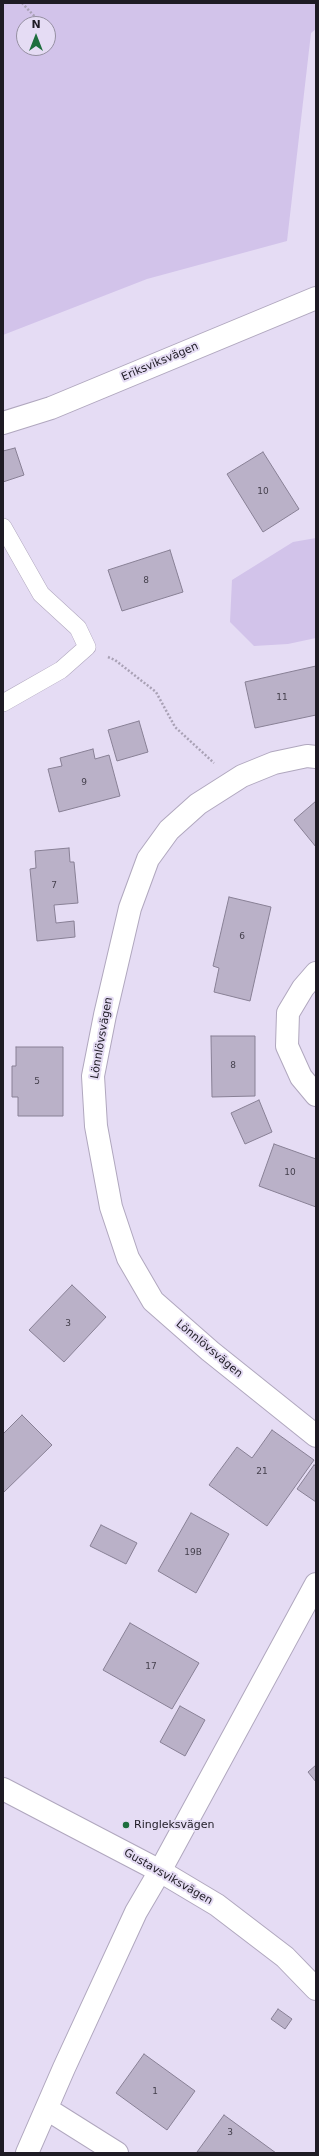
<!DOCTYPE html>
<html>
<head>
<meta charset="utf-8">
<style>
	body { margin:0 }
	#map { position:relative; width:319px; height:2156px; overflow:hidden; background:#e5dcf4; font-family:"DejaVu Sans",sans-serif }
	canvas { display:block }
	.frame { position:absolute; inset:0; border:4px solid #1e1b24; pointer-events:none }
	.north { position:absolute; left:16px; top:16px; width:40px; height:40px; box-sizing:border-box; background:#e5dcf4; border:1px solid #958fa1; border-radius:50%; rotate:0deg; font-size:11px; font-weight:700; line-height:16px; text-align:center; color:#1e1b24 }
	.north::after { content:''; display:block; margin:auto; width:14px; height:18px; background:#1e6e3e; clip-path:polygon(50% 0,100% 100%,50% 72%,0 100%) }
</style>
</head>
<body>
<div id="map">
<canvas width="319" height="2156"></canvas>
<div class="frame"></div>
<div class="north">N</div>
</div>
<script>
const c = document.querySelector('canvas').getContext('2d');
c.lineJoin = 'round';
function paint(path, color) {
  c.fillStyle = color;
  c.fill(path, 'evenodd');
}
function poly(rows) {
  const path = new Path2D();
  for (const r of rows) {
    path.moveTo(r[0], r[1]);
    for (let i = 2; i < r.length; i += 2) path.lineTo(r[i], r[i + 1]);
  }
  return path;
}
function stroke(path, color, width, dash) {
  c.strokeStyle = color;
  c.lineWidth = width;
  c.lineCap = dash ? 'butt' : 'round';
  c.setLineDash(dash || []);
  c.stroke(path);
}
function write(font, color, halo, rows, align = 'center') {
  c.font = font + ' "DejaVu Sans",sans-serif';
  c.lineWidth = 4;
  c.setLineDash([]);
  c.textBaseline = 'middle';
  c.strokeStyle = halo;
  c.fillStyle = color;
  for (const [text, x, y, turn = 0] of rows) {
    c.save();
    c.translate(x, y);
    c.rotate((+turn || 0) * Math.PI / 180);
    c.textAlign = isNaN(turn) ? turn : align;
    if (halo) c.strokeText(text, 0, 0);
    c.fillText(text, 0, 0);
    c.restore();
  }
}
paint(poly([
	[3,3,316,3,316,29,311,33,287,241,147,279,3,335],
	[24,24,48,24,48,48,24,48],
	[316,538,316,638,288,644,254,646,230,622,232,580,293,542]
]), '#d2c3ea');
const building = poly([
	[15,448,24,475,3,482,3,451,15,448],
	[263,452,299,509,263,532,227,474,263,452],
	[170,550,183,592,122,611,108,570,170,550],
	[316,666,316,715,255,728,245,682,316,666],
	[139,721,148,752,117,761,108,730,139,721],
	[93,749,95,759,109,755,120,796,59,812,48,769,62,766,60,758,93,749],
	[316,801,316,847,294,820,316,801],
	[69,848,70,862,74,862,78,903,54,905,56,923,74,921,75,937,37,941,30,869,36,868,35,851,69,848],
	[229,897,271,907,250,1001,214,992,219,968,213,966,229,897],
	[211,1036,255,1036,255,1096,212,1097,211,1036],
	[16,1047,63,1047,63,1116,18,1116,18,1097,12,1097,12,1066,16,1066,16,1047],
	[259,1100,272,1132,245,1144,231,1113,259,1100],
	[274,1144,316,1159,316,1207,259,1186,274,1144],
	[72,1285,106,1317,64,1362,29,1330,72,1285],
	[22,1415,52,1445,3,1493,3,1434,22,1415],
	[272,1430,314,1460,267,1526,209,1485,237,1447,252,1458,272,1430],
	[314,1465,316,1466,316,1502,297,1489,314,1465],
	[191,1513,229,1534,196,1593,158,1571,191,1513],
	[101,1525,137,1543,126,1564,90,1546,101,1525],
	[130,1623,199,1663,172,1709,103,1670,130,1623],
	[180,1706,205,1720,185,1756,160,1742,180,1706],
	[316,1765,316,1782,308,1772,316,1765],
	[278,2009,292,2019,285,2029,271,2019,278,2009],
	[144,2054,195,2091,167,2130,116,2093,144,2054],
	[224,2115,276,2153,197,2152,224,2115]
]);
paint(building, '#bab1c8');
stroke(building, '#888095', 1);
const lane = poly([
	[3,527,41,594,78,628,87,647,61,670,3,703]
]);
const street = poly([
	[3,423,51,408,316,298],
	[316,757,307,756,274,763,242,776,198,804,169,830,148,859,130,908,105,1015,93,1076,96,1126,111,1207,128,1258,153,1301,210,1351,316,1436],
	[316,973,303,988,288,1013,287,1046,301,1077,316,1095],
	[47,2109,117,2153],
	[27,2153,64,2068,136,1912,160,1871,316,1584]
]);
const secondary = poly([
	[3,1789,160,1871,217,1905,285,1957,316,1989]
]);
stroke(lane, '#b0a7be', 18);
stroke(street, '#b0a7be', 24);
stroke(secondary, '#b0a7be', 24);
stroke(poly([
	[22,3,37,19],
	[108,657,115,660,156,692,175,727,214,763]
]), '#a9a1b5', 2.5, [2, 2]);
stroke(lane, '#fff', 17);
stroke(street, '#fff', 22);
stroke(secondary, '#fff', 22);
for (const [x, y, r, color] of [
	[126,1825,4,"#1e6e3e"]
]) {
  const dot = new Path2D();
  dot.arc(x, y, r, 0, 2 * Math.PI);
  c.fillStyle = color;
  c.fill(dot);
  stroke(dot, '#e5dcf4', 1.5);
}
write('9px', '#45404d', null, [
	["10",263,492],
	["8",146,581],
	["11",282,698],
	["9",84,783],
	["7",54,886],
	["6",242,937],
	["8",233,1066],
	["5",37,1082],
	["10",290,1173],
	["3",68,1324],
	["21",262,1472],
	["19B",193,1553],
	["17",151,1667],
	["1",155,2092],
	["3",230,2133]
]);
write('11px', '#1e1b24', '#e5dcf4', [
	["Eriksviksvägen",160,362,-23],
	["Lönnlövsvägen",102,1038,-80],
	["Lönnlövsvägen",209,1349,40],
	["Gustavsviksvägen",168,1877,30]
]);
write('11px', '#1e1b24', '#e5dcf4', [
	["Ringleksvägen",134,1825]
], 'left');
</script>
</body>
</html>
